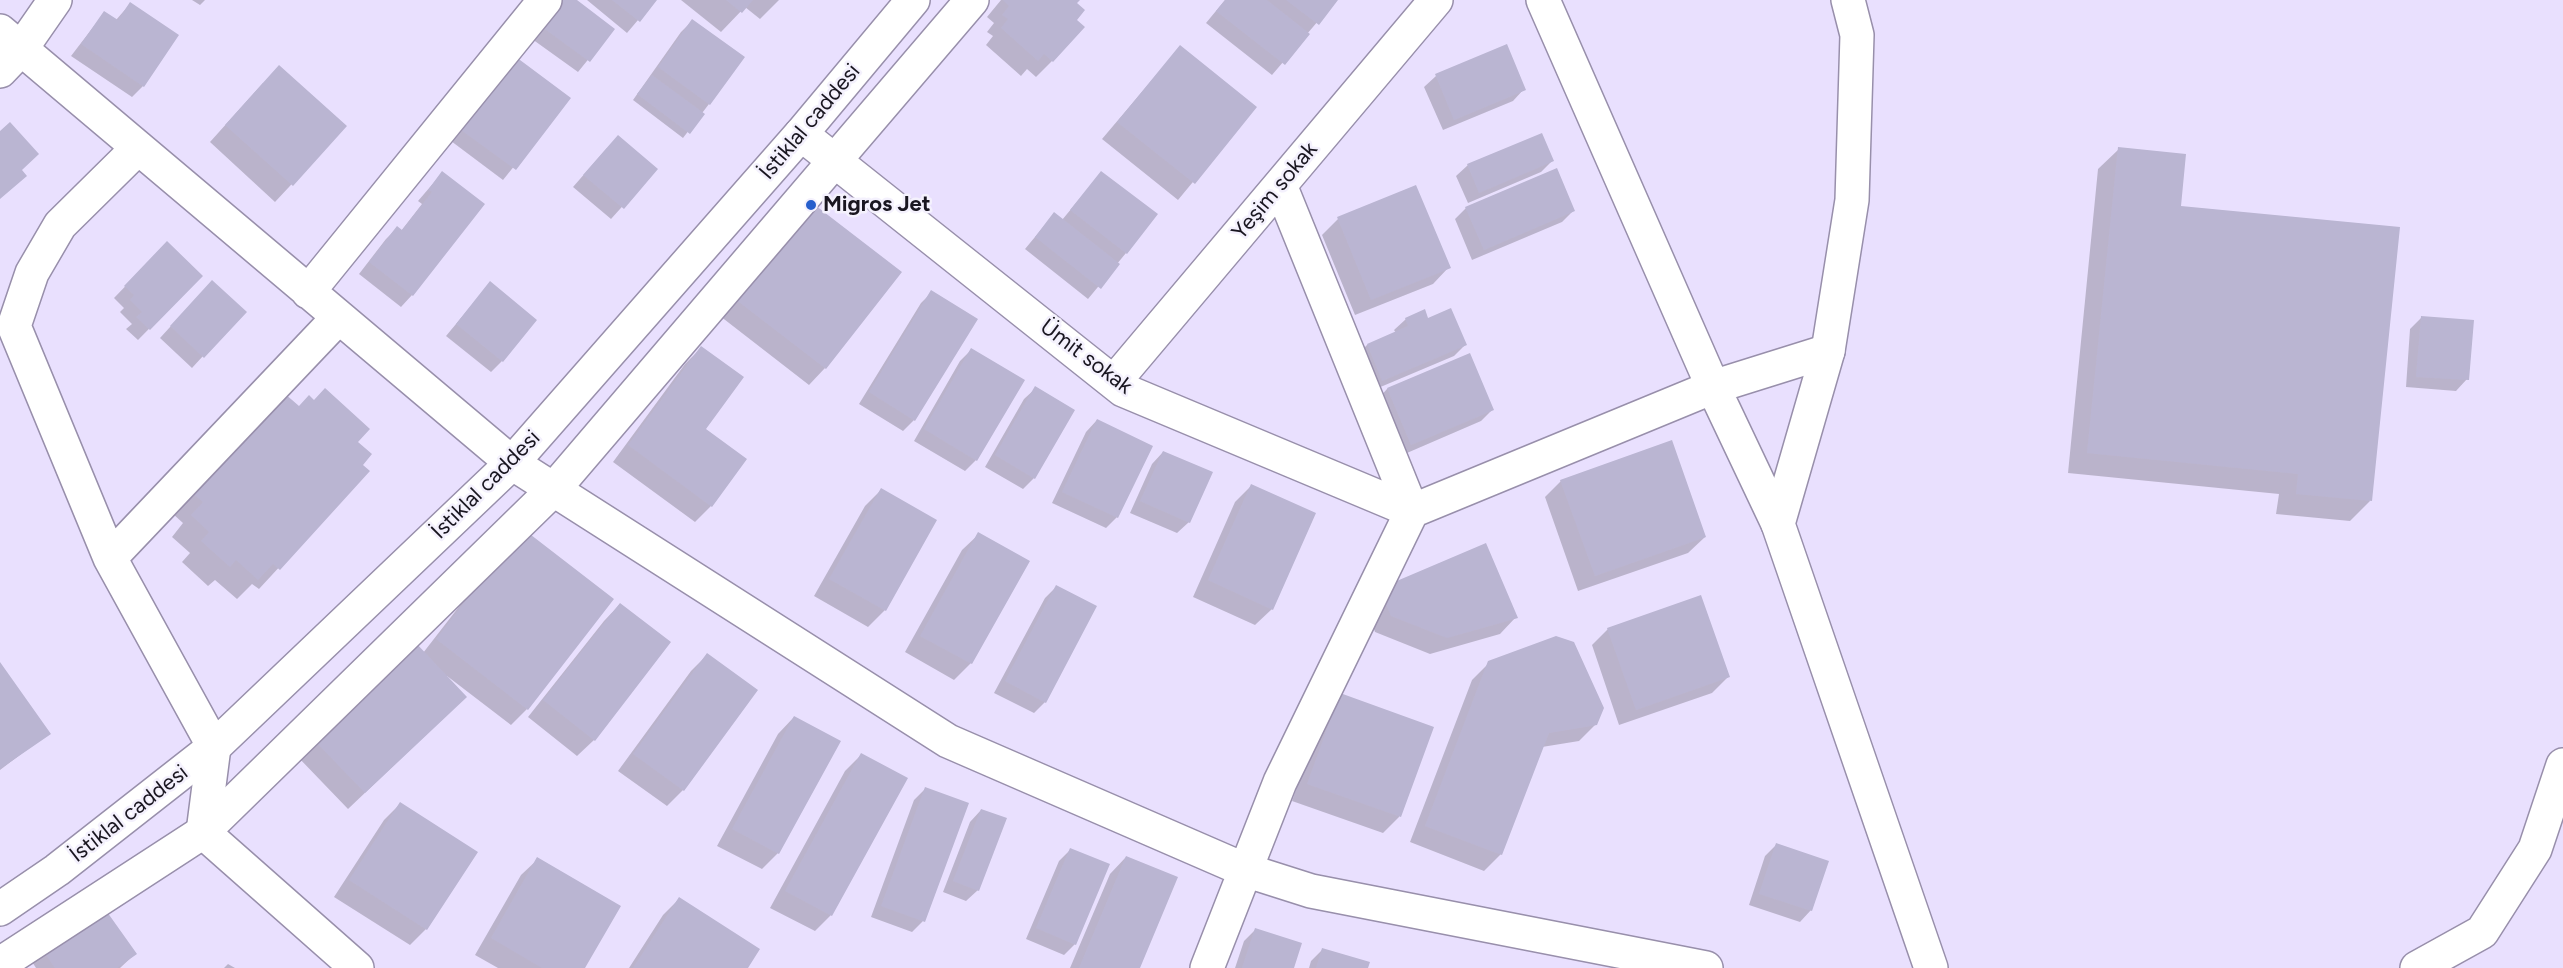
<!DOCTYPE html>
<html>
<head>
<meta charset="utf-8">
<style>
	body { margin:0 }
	canvas { display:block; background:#e9e0fe }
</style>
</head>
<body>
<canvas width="2563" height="968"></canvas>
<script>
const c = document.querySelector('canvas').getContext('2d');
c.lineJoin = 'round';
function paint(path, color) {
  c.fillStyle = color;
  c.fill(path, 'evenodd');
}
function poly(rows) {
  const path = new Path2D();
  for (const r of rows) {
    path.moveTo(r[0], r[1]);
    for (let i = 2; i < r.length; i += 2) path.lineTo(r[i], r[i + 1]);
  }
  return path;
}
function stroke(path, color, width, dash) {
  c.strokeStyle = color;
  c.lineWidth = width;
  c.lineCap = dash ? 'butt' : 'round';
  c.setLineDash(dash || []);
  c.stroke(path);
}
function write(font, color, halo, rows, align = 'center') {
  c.font = font + ' Figtree,sans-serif';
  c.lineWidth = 5;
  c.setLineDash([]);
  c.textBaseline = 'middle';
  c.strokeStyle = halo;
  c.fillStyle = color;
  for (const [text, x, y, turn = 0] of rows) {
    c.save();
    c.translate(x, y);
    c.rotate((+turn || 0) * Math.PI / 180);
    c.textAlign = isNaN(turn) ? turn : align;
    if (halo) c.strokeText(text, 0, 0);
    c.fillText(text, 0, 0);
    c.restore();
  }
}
paint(poly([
	[192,0,205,0,200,5],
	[563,0,574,0,613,29,578,72,532,39],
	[587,0,655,0,627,33],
	[681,0,779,0,760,19,745,7,721,32],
	[1001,0,1078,0,1052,61,1036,77,1027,69,1021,76,986,45,993,36,987,32,994,23,987,17],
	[1225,0,1336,0,1272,75,1206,23],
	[130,4,143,86,132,97,71,56,104,13,116,20],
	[692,21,709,104,683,138,633,100,681,32],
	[1506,46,1524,89,1513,101,1443,130,1424,87,1436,76],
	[1180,47,1255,107,1178,200,1102,139],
	[505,70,568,99,503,180,451,141],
	[263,83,345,127,275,202,210,142],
	[607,148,656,169,611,219,573,187],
	[2119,149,2179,207,2370,501,2350,521,2276,514,2279,494,2068,473,2098,169],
	[1552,161,1541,172,1468,203,1456,176,1468,165],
	[442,173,412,295,401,307,359,274,386,239,397,228,401,231,422,204,418,201],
	[1101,173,1126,253,1088,299,1025,249,1054,214,1062,220],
	[1466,208,1574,210,1562,222,1472,260,1455,219],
	[1338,219,1449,267,1433,284,1355,315,1322,235],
	[795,220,825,368,809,385,720,316],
	[167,243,201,276,138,340,126,329,132,324,120,312,124,308,114,298],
	[490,283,502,361,491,372,446,336],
	[932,292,914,420,903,431,859,404,921,303],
	[201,293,203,356,192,368,160,338],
	[2421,318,2467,379,2456,391,2406,387,2410,329],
	[1406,319,1427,320,1465,345,1454,356,1371,391,1356,356,1367,345,1396,333,1394,330],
	[701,348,704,429,711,506,695,522,613,462,685,364],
	[971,350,976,460,965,471,914,441,960,361],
	[1469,355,1492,410,1481,421,1400,456,1376,401,1387,389],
	[1036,388,1034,478,1023,489,985,467,1024,399],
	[298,408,368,471,259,589,252,584,237,599,215,580,208,586,182,562,190,553,172,537,183,523,173,514,263,415],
	[1097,420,1117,517,1106,528,1052,503,1086,432],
	[1163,452,1189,522,1177,533,1130,513,1152,464],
	[1561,481,1705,537,1688,553,1578,591,1545,497],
	[1251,486,1272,609,1255,625,1193,597,1235,502],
	[881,490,935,521,885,610,868,627,814,596,865,506],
	[979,534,1028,562,971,663,954,680,905,652,962,550],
	[506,546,527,709,511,725,447,676,449,713,348,809,297,756,423,653],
	[1056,587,1045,702,1034,713,994,693,1045,598],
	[1377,601,1516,617,1500,634,1430,654,1375,632,1369,616],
	[620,604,669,643,594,740,577,756,528,717,604,621],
	[1608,629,1728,677,1712,693,1619,725,1592,645],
	[707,655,683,790,667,806,618,771,691,671],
	[1489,663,1596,724,1579,741,1542,747,1501,854,1484,871,1410,842,1472,680],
	[0,664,49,733,0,770],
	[1340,695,1432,728,1399,817,1383,833,1292,801,1324,711],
	[794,717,778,853,762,869,717,846,778,734],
	[861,755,831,915,815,931,770,908,845,771],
	[925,789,923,921,912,932,871,917,914,800],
	[400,804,426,929,410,945,334,897,384,820],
	[981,810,978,890,966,901,943,892,970,822],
	[1776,845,1811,910,1800,922,1749,905,1765,856],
	[1070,850,1075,944,1064,955,1026,939,1059,861],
	[1126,857,1138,968,1070,968,1110,874],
	[538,859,583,968,498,968,475,955,521,875],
	[679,899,746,968,629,968,663,915],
	[1255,930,1293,968,1235,968,1244,941],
	[40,946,135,954,120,968,36,968,29,957],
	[1322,950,1367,968,1309,968,1311,961],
	[228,964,235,968,224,968]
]), '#0003');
paint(poly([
	[562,0,577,0,615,29,590,62,542,27],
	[612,0,657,0,640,22],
	[726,0,753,0,742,13],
	[1003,0,1080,0,1077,3,1085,10,1077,20,1085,27,1053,62,1044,54,1038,61,1001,28,1008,19,1002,15,1009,6],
	[1225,0,1267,0,1310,34,1285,65,1216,11],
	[1286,0,1338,0,1319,25],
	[130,2,179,35,144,87,81,44,104,11,118,20],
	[692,19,745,57,710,105,658,67],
	[1507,44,1526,90,1454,120,1435,74],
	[1180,45,1257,107,1195,184,1117,122],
	[516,57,571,98,516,170,461,130],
	[279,65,347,126,293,186,225,125],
	[652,75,705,114,690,134,637,94],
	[10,122,39,154,22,170,27,176,0,199,0,131],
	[1542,133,1554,161,1479,193,1467,164],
	[618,135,658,169,624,209,583,175],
	[2118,147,2186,154,2181,206,2400,227,2372,501,2296,494,2298,474,2087,453],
	[1557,168,1575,211,1484,250,1465,207],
	[442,171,485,204,413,296,369,262,397,226,402,230,432,192,428,190],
	[1101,171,1158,214,1127,254,1070,210],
	[1416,185,1451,268,1371,300,1337,217],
	[811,202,902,272,826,369,735,299],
	[1054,212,1120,264,1101,289,1035,237],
	[167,241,203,276,150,330,136,317,142,312,130,300,134,295,124,286],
	[212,280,247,312,204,358,170,326],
	[490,281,537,320,503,362,456,324],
	[931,290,978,319,915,421,869,392],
	[1451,308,1467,345,1382,381,1367,344,1408,326,1405,318,1425,309,1428,318],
	[2421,316,2474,320,2469,380,2416,377],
	[701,346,744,377,706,429,747,459,712,507,628,445],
	[971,348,1025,380,977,461,924,429],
	[1470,353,1494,410,1411,445,1387,388],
	[1035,386,1075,410,1035,479,995,455],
	[325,388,370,429,358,442,372,454,363,465,370,471,280,570,273,564,258,580,236,560,230,567,201,541,209,532,191,515,203,502,192,493,284,393,299,406,309,395,314,400],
	[1097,419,1153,446,1118,518,1062,492],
	[1672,440,1706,537,1595,576,1560,480],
	[1163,451,1213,472,1190,523,1140,501],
	[1251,484,1316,513,1273,610,1208,580],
	[881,488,937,520,886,611,829,579],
	[522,528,614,599,528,710,436,639],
	[978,532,1030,561,972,664,920,636],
	[1486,543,1518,618,1447,638,1391,616,1384,599,1392,583],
	[1056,585,1097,606,1046,703,1005,681],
	[1701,595,1730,677,1636,710,1607,628],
	[620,603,671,642,595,741,543,700],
	[1556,636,1574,642,1604,708,1597,725,1549,733,1502,855,1425,826,1488,661],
	[415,642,467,697,365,793,312,738],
	[707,653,758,690,684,791,633,754],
	[0,662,51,734,0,769],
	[1340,693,1434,727,1401,817,1307,784],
	[794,716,841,741,779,854,732,829],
	[861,753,908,778,832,916,785,891],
	[925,787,969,803,925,922,881,906],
	[400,802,478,852,427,930,349,880],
	[981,809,1007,818,979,891,953,881],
	[1776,843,1829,861,1812,911,1759,894],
	[1070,848,1110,864,1076,945,1036,928],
	[1126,856,1178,877,1140,968,1079,968],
	[537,857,621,906,585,968,542,968,491,938],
	[679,897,760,949,748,968,633,968],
	[100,902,137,954,117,968,55,968,39,945],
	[1255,928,1302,943,1294,968,1242,968],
	[1322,948,1370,962,1368,968,1316,968]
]), '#bab5d2');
const minor = poly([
	[1543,0,1713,387,1778,524],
	[0,31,512,463,948,741,1245,870,1311,891,1706,968],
	[0,71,21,49,55,0],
	[801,134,1123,390,1412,511,1713,387,1828,351],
	[138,148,60,225,32,273,14,326,110,558,214,747,203,832,357,968],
	[308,292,545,0],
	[1114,382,1436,0],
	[110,558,338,318],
	[1207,968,1280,782,1412,511,1280,185],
	[2417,968,2482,932,2535,849,2563,765]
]);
const tertiary = poly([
	[1848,0,1857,35,1852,200,1828,351,1778,524,1931,968],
	[0,909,57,870,214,747,512,463,801,134,913,0],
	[0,964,203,832,554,489,972,0]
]);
stroke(minor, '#988fab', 36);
stroke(tertiary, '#988fab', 36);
stroke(minor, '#fff', 33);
stroke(tertiary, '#fff', 33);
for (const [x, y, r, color] of [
	[811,205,6,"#265fcc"]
]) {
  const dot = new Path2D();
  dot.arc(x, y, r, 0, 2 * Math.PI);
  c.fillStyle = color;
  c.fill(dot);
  stroke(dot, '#f4f1fd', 2);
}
write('22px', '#191620', '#f4f1fd', [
	["İstiklal caddesi",810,122,-50],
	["Yeşim sokak",1275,191,-50],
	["Ümit sokak",1086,357,37],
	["İstiklal caddesi",486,485,-45],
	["İstiklal caddesi",129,814,-38]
]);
write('bold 22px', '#191620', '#f4f1fd', [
	["Migros Jet",823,205]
], 'left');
</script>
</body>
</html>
